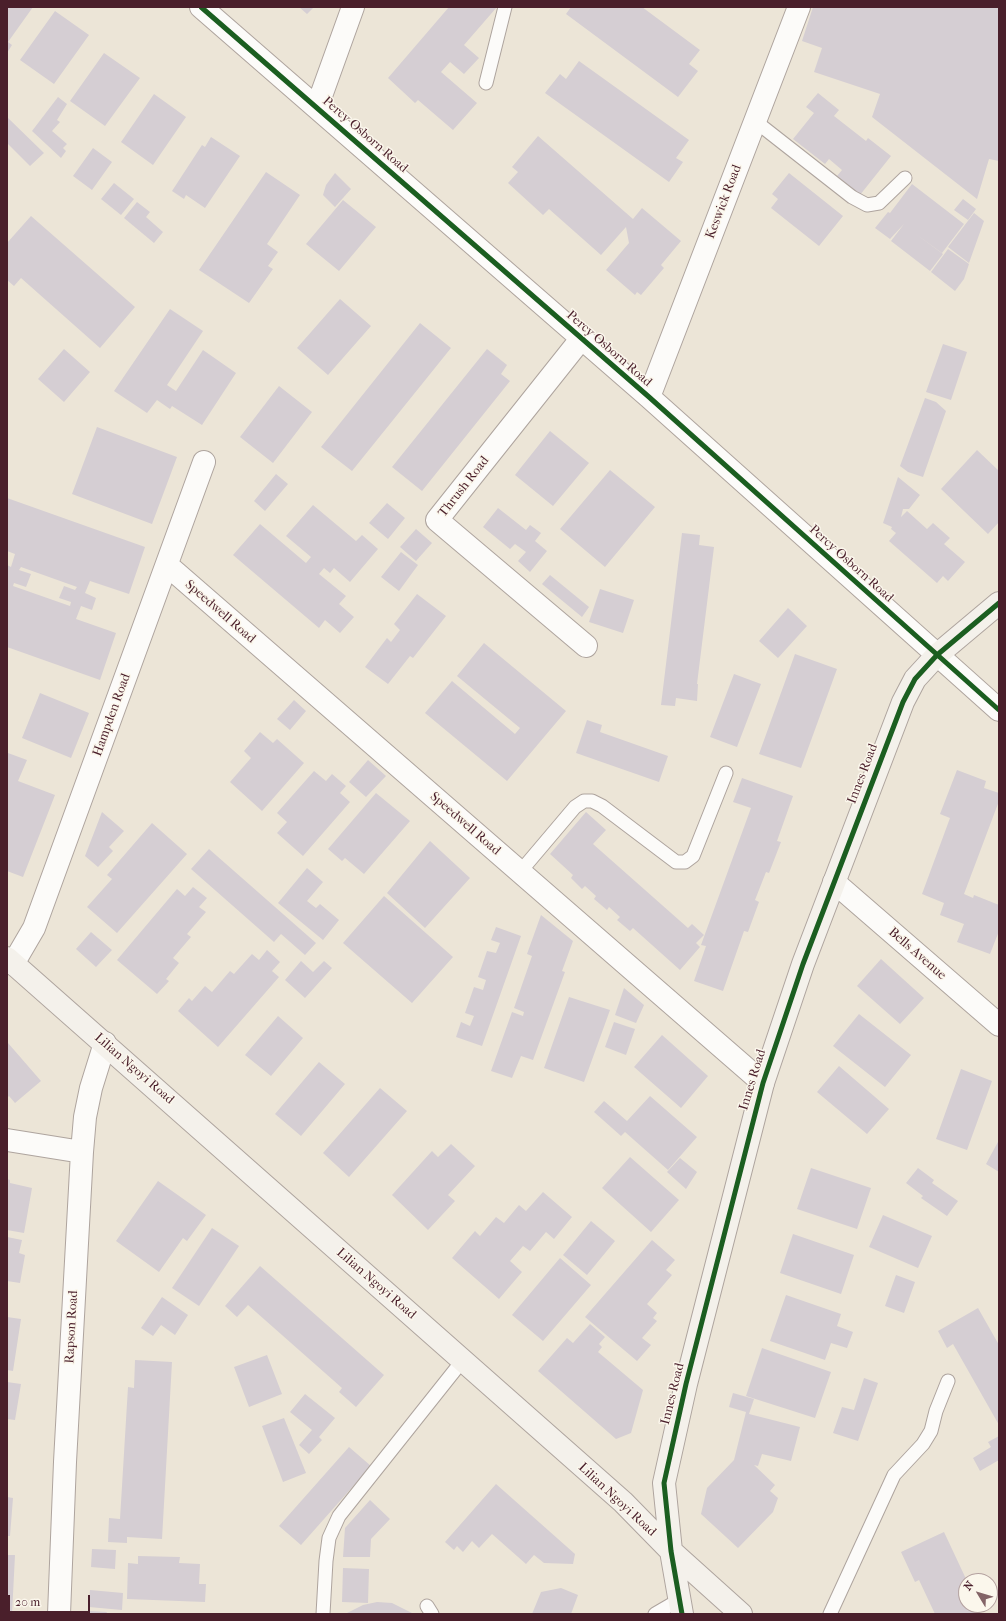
<!DOCTYPE html>
<html>
<head>
<meta charset="utf-8">
<style>
	body { margin:0 }
	#map { position:relative; width:1006px; height:1621px; overflow:hidden; background:#ece5d7; font-family:"IM FELL French Canon",serif }
	canvas { display:block }
	.frame { position:absolute; inset:0; border:8px solid #4a1f2b; pointer-events:none }
	.north { position:absolute; left:958px; top:1573px; width:40px; height:40px; box-sizing:border-box; background:#fbf7ec; border:1px solid #b4a19f; border-radius:50%; rotate:308deg; font-size:11px; font-weight:700; line-height:16px; text-align:center; color:#4a1f2b }
	.north::after { content:''; display:block; margin:auto; width:14px; height:18px; background:#836467; clip-path:polygon(50% 0,100% 100%,50% 72%,0 100%) }
	.scale { position:absolute; left:8px; top:1595px; width:82px; height:18px; box-sizing:border-box; border:2px solid #4a1f2b; border-top:0; padding-left:5px; font-size:12px; line-height:14px; white-space:nowrap; color:#4a1f2b; -webkit-text-stroke:3px #fbf7ec; paint-order:stroke }
</style>
</head>
<body>
<div id="map">
<canvas width="1006" height="1621"></canvas>
<div class="frame"></div>
<div class="north">N</div>
<div class="scale">20 m</div>
</div>
<script>
const c = document.querySelector('canvas').getContext('2d');
c.lineJoin = 'round';
function paint(path, color) {
  c.fillStyle = color;
  c.fill(path, 'evenodd');
}
function poly(rows) {
  const path = new Path2D();
  for (const r of rows) {
    path.moveTo(r[0], r[1]);
    for (let i = 2; i < r.length; i += 2) path.lineTo(r[i], r[i + 1]);
  }
  return path;
}
function stroke(path, color, width, dash) {
  c.strokeStyle = color;
  c.lineWidth = width;
  c.lineCap = dash ? 'butt' : 'round';
  c.setLineDash(dash || []);
  c.stroke(path);
}
function write(font, color, halo, rows, align = 'center') {
  c.font = font + ' "IM FELL French Canon",serif';
  c.lineWidth = 3;
  c.setLineDash([]);
  c.textBaseline = 'middle';
  c.strokeStyle = halo;
  c.fillStyle = color;
  for (const [text, x, y, turn = 0] of rows) {
    c.save();
    c.translate(x, y);
    c.rotate((+turn || 0) * Math.PI / 180);
    c.textAlign = isNaN(turn) ? turn : align;
    if (halo) c.strokeText(text, 0, 0);
    c.fillText(text, 0, 0);
    c.restore();
  }
}
paint(poly([
	[7,7,33,7,8,42,12,45,7,53],
	[299,7,314,7,307,14],
	[449,7,497,7,464,45,479,58,464,74,450,62,441,72,477,103,453,130,418,100,415,103,388,78],
	[571,7,642,7,700,50,689,64,698,71,678,97,566,14],
	[813,7,999,7,999,161,989,159,977,199,872,117,880,94,814,72,822,48,802,41],
	[55,11,89,35,54,84,20,60],
	[104,53,140,78,105,126,70,101],
	[579,61,689,140,676,158,683,162,669,182,545,93,560,74,566,79],
	[818,93,839,110,834,116,866,141,868,138,891,156,860,195,837,176,842,170,829,159,825,164,793,139,814,113,806,107],
	[154,94,186,117,153,165,121,142],
	[58,97,67,104,57,120,60,122,52,131,67,144,63,148,66,151,61,158,32,131],
	[7,117,44,153,30,166,7,143],
	[538,136,633,219,642,208,681,241,661,265,664,268,641,295,637,292,635,295,606,270,629,243,626,227,601,255,549,209,543,215,508,183,518,172,512,167],
	[211,137,240,156,205,208,186,195,184,199,172,191,202,145,205,147],
	[93,148,112,162,92,190,73,176],
	[266,172,300,195,267,244,278,252,268,266,273,269,249,303,199,270],
	[335,173,351,189,335,207,323,195,326,185],
	[789,173,843,216,819,246,771,208,778,199,772,194],
	[114,183,134,199,121,215,101,199],
	[912,184,964,224,942,253,913,232,943,254,930,271,891,241,904,224,890,239,875,228,888,212,890,213],
	[963,199,976,209,968,220,954,210],
	[343,200,376,227,339,271,306,244],
	[137,202,150,212,146,217,163,232,154,243,124,218],
	[974,213,984,221,969,263,948,247],
	[31,216,135,307,100,348,21,278,14,286,7,280,7,243],
	[948,249,969,264,964,279,955,291,931,272],
	[340,299,371,326,328,375,297,348],
	[170,309,203,331,167,385,176,391,203,350,236,373,202,425,172,406,170,409,157,400,147,413,114,391],
	[420,323,451,348,352,471,321,447],
	[943,344,967,352,951,400,926,392],
	[64,349,90,372,64,402,38,379],
	[487,349,507,365,501,374,510,381,422,491,392,467],
	[279,386,312,412,273,463,240,437],
	[925,398,936,402,946,411,923,477,908,472,900,466],
	[97,427,177,457,152,524,72,494],
	[550,431,589,463,553,506,515,475],
	[977,450,999,471,999,522,988,534,941,489],
	[610,470,655,507,605,567,560,529],
	[276,474,288,484,265,511,254,501],
	[898,477,920,495,909,509,903,509,901,517,907,511,927,529,933,523,950,538,944,544,965,562,948,581,943,576,937,583,889,541,896,533,891,529,892,527,883,523],
	[7,498,145,547,129,594,90,581,85,593,96,598,92,610,81,606,76,619,116,633,100,680,7,647,7,565,11,567,15,554,7,551],
	[21,567,77,587,75,590,64,586,59,598,71,602,70,606,13,586,14,583,26,587,31,574,19,570],
	[387,503,405,518,388,539,369,523],
	[313,505,356,541,362,535,378,549,350,582,334,568,330,573,324,568,319,574,346,596,339,604,354,617,340,633,325,620,319,628,233,555,260,524,306,563,311,557,286,536],
	[498,508,526,530,530,525,541,533,535,541,547,551,530,572,518,561,526,552,515,544,510,549,483,527],
	[416,529,432,543,416,561,400,547],
	[682,533,700,535,699,545,714,547,697,684,698,684,697,701,676,698,675,706,661,705],
	[401,552,418,565,399,591,381,577],
	[550,575,589,607,582,617,542,584],
	[600,589,634,600,623,633,589,622],
	[417,594,446,616,413,658,410,656,388,684,365,667,387,638,391,642,400,630,394,624],
	[788,608,807,626,778,658,759,641],
	[484,643,566,711,507,781,425,713,452,681,515,734,520,728,457,676],
	[795,654,837,669,801,768,759,754],
	[734,674,761,684,737,747,710,737],
	[40,693,89,713,71,758,22,738],
	[294,700,306,711,290,730,277,719],
	[587,720,602,725,600,732,668,756,659,782,576,753],
	[260,732,273,743,277,739,304,763,262,811,230,782,251,758,244,751],
	[8,753,27,760,18,781,55,795,23,877,7,871],
	[368,760,386,776,366,797,349,782],
	[957,770,986,781,984,788,999,793,999,801,964,894,973,898,974,895,999,905,999,931,990,954,957,942,964,924,940,915,944,903,922,894,950,818,940,814],
	[314,771,326,781,332,774,346,786,340,793,350,802,303,856,277,833,287,822,277,813],
	[742,778,793,796,777,841,781,842,769,873,766,872,755,900,759,902,748,932,744,931,723,991,694,981,706,946,701,945,751,808,733,802],
	[376,793,410,821,364,874,345,858,342,861,328,849],
	[102,812,124,831,109,847,113,851,98,867,85,856],
	[586,812,606,830,593,844,688,928,692,924,704,935,696,943,700,947,680,970,633,928,630,931,617,920,620,917,609,907,607,910,594,899,596,896,585,886,582,889,571,878,573,875,550,854],
	[152,823,187,854,117,933,87,907,112,879,107,875],
	[430,841,470,878,425,928,387,893],
	[209,849,316,943,305,955,281,934,274,942,191,869],
	[307,868,323,882,307,901,316,908,320,904,339,920,323,940,278,903],
	[193,887,207,898,199,907,206,912,187,934,191,937,173,958,179,963,166,979,169,981,157,994,117,960,177,889,185,896],
	[384,896,453,957,412,1003,343,943],
	[541,915,573,941,562,971,565,972,533,1060,521,1056,512,1078,491,1071,512,1012,523,1016,524,1012,514,1008,532,956,527,954],
	[496,927,521,936,482,1046,456,1037,461,1022,470,1026,474,1016,465,1013,474,987,483,990,486,980,478,977,487,951,496,953,500,943,491,940],
	[91,932,112,950,96,967,76,949],
	[267,950,280,962,272,971,279,977,218,1047,178,1011,189,998,192,1001,205,986,212,992,230,971,234,974,252,954,259,960],
	[881,959,924,998,900,1024,857,986],
	[301,961,313,972,324,961,332,968,305,998,285,980],
	[624,988,644,1005,636,1023,615,1015],
	[569,997,610,1010,584,1082,544,1068],
	[859,1014,911,1055,885,1087,833,1046],
	[278,1016,303,1038,271,1076,245,1055],
	[614,1022,635,1029,626,1055,605,1047],
	[662,1035,708,1076,681,1108,634,1067],
	[8,1043,41,1081,15,1103,9,1096,7,1098],
	[319,1062,345,1084,301,1136,275,1114],
	[839,1066,889,1109,867,1134,817,1092],
	[961,1069,992,1081,967,1150,936,1139],
	[380,1088,407,1111,349,1177,323,1153],
	[650,1096,697,1137,668,1170,625,1132,621,1136,594,1112,604,1101,627,1121],
	[999,1140,999,1172,986,1164],
	[451,1144,475,1166,448,1195,455,1201,428,1230,392,1195,432,1151,438,1157],
	[630,1157,679,1200,651,1232,602,1188],
	[680,1158,697,1172,686,1189,667,1172],
	[811,1168,871,1188,857,1229,797,1209],
	[918,1168,934,1180,932,1183,958,1201,947,1216,921,1198,923,1196,906,1183],
	[7,1179,10,1180,10,1183,32,1188,24,1233,7,1230],
	[158,1181,206,1215,187,1241,183,1238,159,1272,116,1241],
	[543,1192,572,1217,554,1239,546,1232,530,1251,523,1246,510,1261,522,1272,499,1299,452,1258,475,1231,480,1236,496,1217,504,1223,519,1205,526,1211],
	[883,1215,932,1236,918,1268,869,1247],
	[591,1221,615,1241,587,1275,563,1255],
	[212,1228,239,1246,199,1306,172,1288],
	[793,1234,854,1255,841,1294,780,1273],
	[7,1237,22,1240,19,1253,25,1255,20,1283,7,1281],
	[652,1240,675,1260,666,1270,672,1275,647,1304,657,1313,653,1318,657,1321,642,1338,651,1345,637,1361,585,1317],
	[560,1258,591,1285,543,1341,512,1315],
	[260,1266,384,1375,356,1407,339,1392,342,1388,248,1305,237,1317,225,1306],
	[896,1275,915,1282,904,1313,885,1306],
	[786,1295,841,1314,837,1326,853,1332,847,1348,831,1343,825,1360,770,1341],
	[162,1297,188,1315,175,1335,161,1325,153,1336,141,1328],
	[978,1308,999,1345,999,1425,953,1344,947,1348,938,1331],
	[7,1317,21,1319,13,1371,7,1370],
	[590,1324,605,1337,599,1344,602,1347,598,1352,643,1390,631,1433,616,1439,538,1371,567,1338,573,1343],
	[762,1348,831,1372,815,1418,746,1396],
	[267,1355,282,1394,249,1407,234,1367],
	[135,1360,172,1362,162,1539,127,1537,127,1543,108,1542,109,1518,120,1519,128,1387,134,1388],
	[864,1378,878,1383,858,1441,833,1433,842,1407,854,1410],
	[7,1382,21,1384,15,1420,7,1419],
	[733,1393,754,1399,749,1414,800,1427,791,1461,762,1454,758,1466,754,1465,775,1485,770,1491,778,1498,773,1512,738,1548,701,1514,707,1488,734,1460,746,1412,729,1407],
	[305,1394,335,1418,319,1437,322,1440,309,1454,299,1445,312,1430,290,1412],
	[284,1418,306,1473,283,1482,262,1426],
	[999,1436,999,1460,980,1471,973,1458,991,1447,988,1442],
	[349,1447,371,1466,301,1545,279,1526],
	[496,1484,575,1554,573,1564,544,1563,534,1555,526,1564,492,1534,479,1548,472,1541,463,1552,457,1546,454,1550,445,1542],
	[7,1497,13,1498,10,1536,7,1536],
	[370,1500,390,1519,371,1539,370,1557,343,1557,345,1528],
	[944,1532,967,1581,966,1605,978,1605,982,1614,935,1614,919,1580,915,1582,901,1552],
	[92,1549,116,1550,115,1569,91,1567],
	[7,1555,15,1555,12,1614,7,1614],
	[138,1556,180,1557,179,1563,200,1564,199,1584,206,1584,205,1602,127,1599,128,1563,138,1564],
	[343,1568,369,1569,368,1603,342,1602],
	[561,1588,578,1595,571,1614,532,1614,541,1592],
	[90,1590,123,1593,122,1610,89,1607],
	[377,1602,392,1603,414,1614,345,1614,363,1605],
	[90,1611,107,1612,106,1614,90,1614]
]), '#d5ced3');
const lane = poly([
	[486,83,505,7],
	[755,121,852,197,867,205,879,203,905,178],
	[520,872,575,807,584,801,592,801,602,806,676,862,685,862,693,856,726,773],
	[427,1606,432,1614],
	[323,1614,326,1561,329,1538,339,1516,463,1360],
	[655,1614,679,1600],
	[830,1614,894,1475,923,1444,931,1431,936,1411,948,1381]
]);
const street = poly([
	[201,7,649,397,999,710],
	[317,107,353,7],
	[581,339,437,520,586,646],
	[649,397,799,7],
	[167,565,763,1083],
	[834,882,999,1025],
	[13,964,34,928,204,462],
	[7,1140,82,1152],
	[59,1614,65,1462,82,1152,85,1117,91,1088,105,1043]
]);
const secondary = poly([
	[7,958,623,1502,671,1551,741,1614],
	[682,1614,671,1551,664,1483,686,1384,763,1083,803,964,903,702,915,679,937,655,999,603]
]);
stroke(lane, '#aea49e', 15);
stroke(street, '#aea49e', 24);
stroke(secondary, '#aea49e', 24);
stroke(lane, '#fcfbf9', 13);
stroke(street, '#fcfbf9', 22);
stroke(secondary, '#f4f1eb', 22);
stroke(poly([
	[201,7,649,397,999,710],
	[682,1614,671,1551,664,1483,686,1384,763,1083,803,964,903,702,915,679,937,655,999,603]
]), '#1b5e20', 5);
write('13px', '#4a1f2b', '#fbf7ec', [
	["Percy Osborn Road",365,135,41],
	["Keswick Road",724,202,-69],
	["Percy Osborn Road",609,349,41],
	["Thrush Road",464,487,-52],
	["Percy Osborn Road",851,564,42],
	["Speedwell Road",220,612,41],
	["Hampden Road",112,715,-70],
	["Innes Road",863,774,-69],
	["Speedwell Road",465,824,41],
	["Bells Avenue",917,954,41],
	["Lilian Ngoyi Road",134,1069,41],
	["Innes Road",753,1080,-73],
	["Lilian Ngoyi Road",376,1284,41],
	["Rapson Road",72,1327,-87],
	["Innes Road",673,1394,-76],
	["Lilian Ngoyi Road",617,1500,43]
]);
</script>
</body>
</html>
